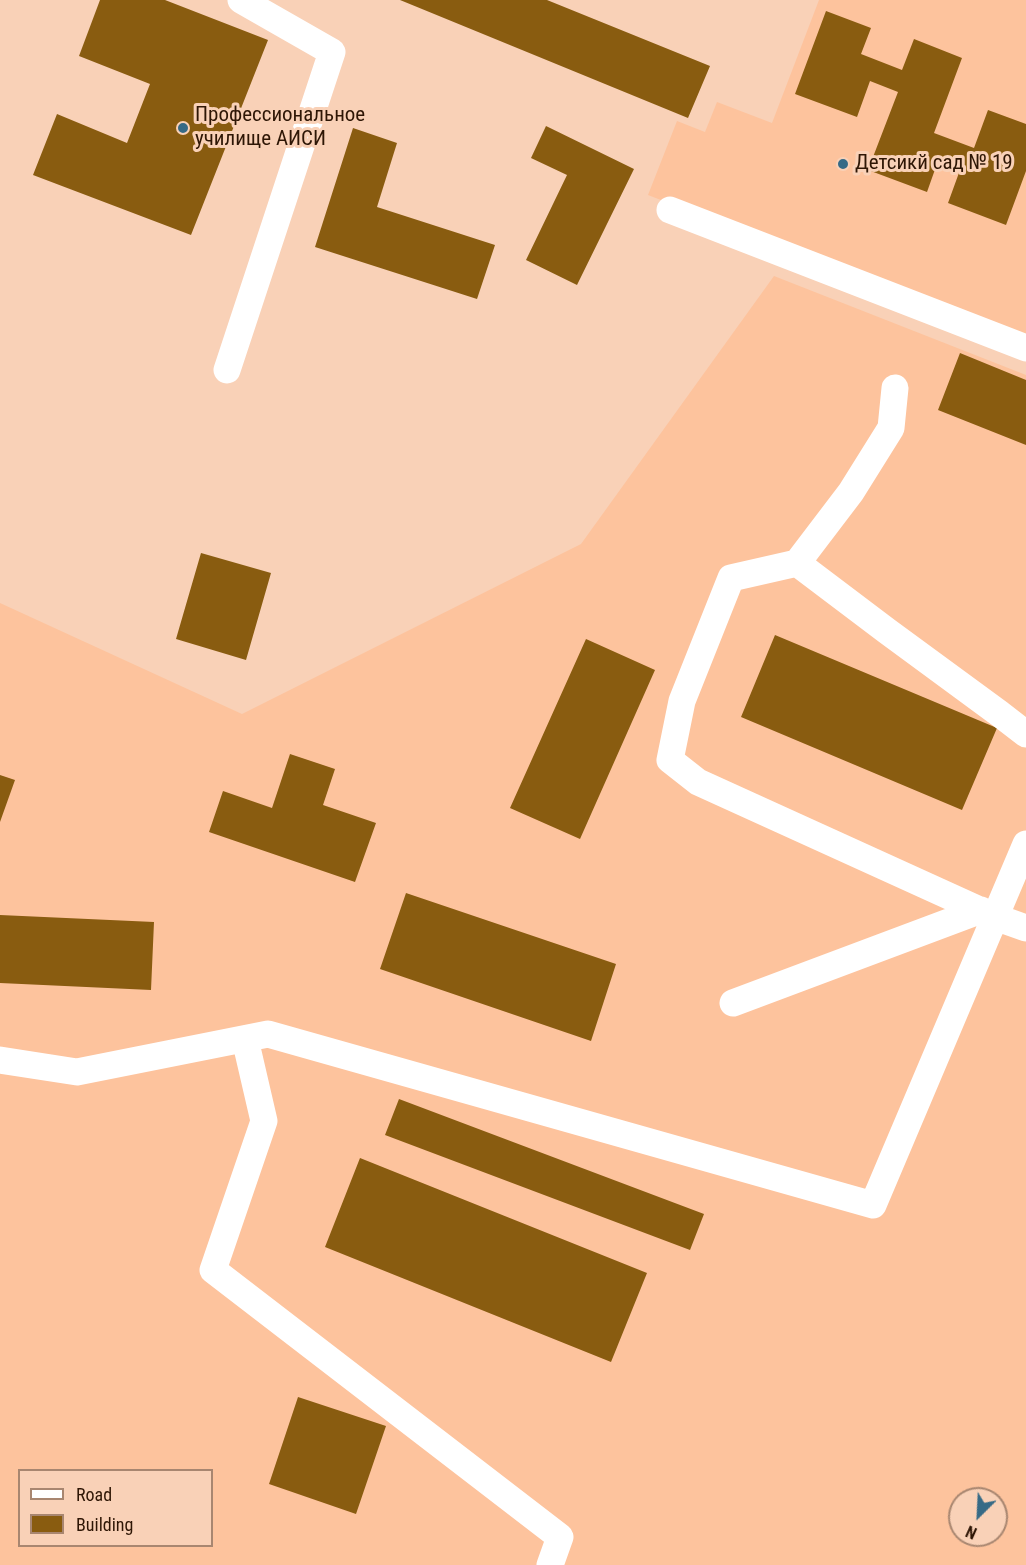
<!DOCTYPE html>
<html>
<head>
<meta charset="utf-8">
<style>
	body { margin:0 }
	#map { position:relative; width:1026px; height:1565px; overflow:hidden; background:#f9d1b7; font-family:"Roboto Condensed",sans-serif }
	canvas { display:block }
	.legend { position:absolute; left:18px; top:1469px; width:195px; height:78px; box-sizing:border-box; background:#f9d1b7; border:2px solid #a88670; margin:0; padding:8px 10px; list-style:none; font-size:18px; color:#2e1605 }
	.legend li { display:flex; align-items:center; gap:12px; height:30px }
	.legend b { width:30px; border:2px solid #a88670 }
	.north { position:absolute; left:948px; top:1487px; width:60px; height:60px; box-sizing:border-box; background:#f9d1b7; border:2px solid #a88670; border-radius:50%; rotate:204deg; font-size:16px; font-weight:700; line-height:24px; text-align:center; color:#2e1605 }
	.north::after { content:''; display:block; margin:auto; width:21px; height:27px; background:#366a86; clip-path:polygon(50% 0,100% 100%,50% 72%,0 100%) }
</style>
</head>
<body>
<div id="map">
<canvas width="1026" height="1565"></canvas>
<ul class="legend">
<li><b style="height:8px;background:#fff"></b>Road</li>
<li><b style="height:16px;background:#895c10"></b>Building</li>
</ul>
<div class="north">N</div>
</div>
<script>
const c = document.querySelector('canvas').getContext('2d');
c.lineJoin = 'round';
function paint(path, color) {
  c.fillStyle = color;
  c.fill(path, 'evenodd');
}
function poly(rows) {
  const path = new Path2D();
  for (const r of rows) {
    path.moveTo(r[0], r[1]);
    for (let i = 2; i < r.length; i += 2) path.lineTo(r[i], r[i + 1]);
  }
  return path;
}
function stroke(path, color, width, dash) {
  c.strokeStyle = color;
  c.lineWidth = width;
  c.lineCap = dash ? 'butt' : 'round';
  c.setLineDash(dash || []);
  c.stroke(path);
}
function write(font, color, halo, rows, align = 'center') {
  c.font = font + ' "Roboto Condensed",sans-serif';
  c.lineWidth = 6;
  c.setLineDash([]);
  c.textBaseline = 'middle';
  c.strokeStyle = halo;
  c.fillStyle = color;
  for (const [text, x, y, turn = 0] of rows) {
    c.save();
    c.translate(x, y);
    c.rotate((+turn || 0) * Math.PI / 180);
    c.textAlign = isNaN(turn) ? turn : align;
    if (halo) c.strokeText(text, 0, 0);
    c.fillText(text, 0, 0);
    c.restore();
  }
}
paint(poly([
	[819,0,1026,0,1026,342,648,195,677,121,705,132,717,102,772,123],
	[774,276,1026,375,1026,1565,0,1565,0,603,242,714,581,544],
	[20,1470,212,1470,212,1546,20,1546],
	[960,1499,996,1499,996,1535,960,1535]
]), '#fdc39d');
paint(poly([
	[100,0,165,0,268,40,191,235,33,175,57,114,127,143,150,84,79,56],
	[400,0,547,0,710,66,688,118],
	[826,11,871,28,861,54,902,70,914,39,962,58,934,133,974,148,988,110,1026,124,1026,171,1006,225,948,203,960,170,938,161,927,192,868,170,898,92,870,81,857,117,795,94],
	[546,126,634,169,577,285,526,260,567,175,531,158],
	[353,128,397,143,377,207,495,245,477,299,315,247],
	[960,353,1026,380,1026,445,938,410],
	[201,553,271,573,246,660,176,639],
	[775,635,997,728,962,810,741,717],
	[586,639,655,670,580,839,510,808],
	[290,754,335,769,323,805,376,823,355,882,209,832,223,791,272,808],
	[0,775,15,780,0,822],
	[406,893,616,964,591,1041,380,969],
	[0,915,154,922,151,990,0,983],
	[399,1099,704,1214,690,1250,385,1135],
	[360,1158,647,1273,611,1362,325,1247],
	[298,1397,386,1426,356,1514,269,1484]
]), '#895c10');
stroke(poly([
	[670,210,1026,348],
	[227,370,332,52,241,0],
	[895,388,891,428,851,492,797,563,887,631,1000,714,1026,734],
	[797,563,731,578,682,701,670,760,698,782,995,917,1026,928],
	[733,1003,981,910],
	[245,1039,264,1121,213,1270,560,1537,550,1565],
	[0,1060,77,1072,268,1034,873,1205,1026,844]
]), '#fff', 27);
for (const [x, y, r, color] of [
	[183,128,6,"#366a86"],
	[843,164,6,"#366a86"]
]) {
  const dot = new Path2D();
  dot.arc(x, y, r, 0, 2 * Math.PI);
  c.fillStyle = color;
  c.fill(dot);
  stroke(dot, '#f9d1b7', 2);
}
write('21px', '#2e1605', '#f9d1b7', [
	["Профессиональное",195,116],
	["училище АИСИ",195,140],
	["Детсикй сад № 19",855,164]
], 'left');
</script>
</body>
</html>
